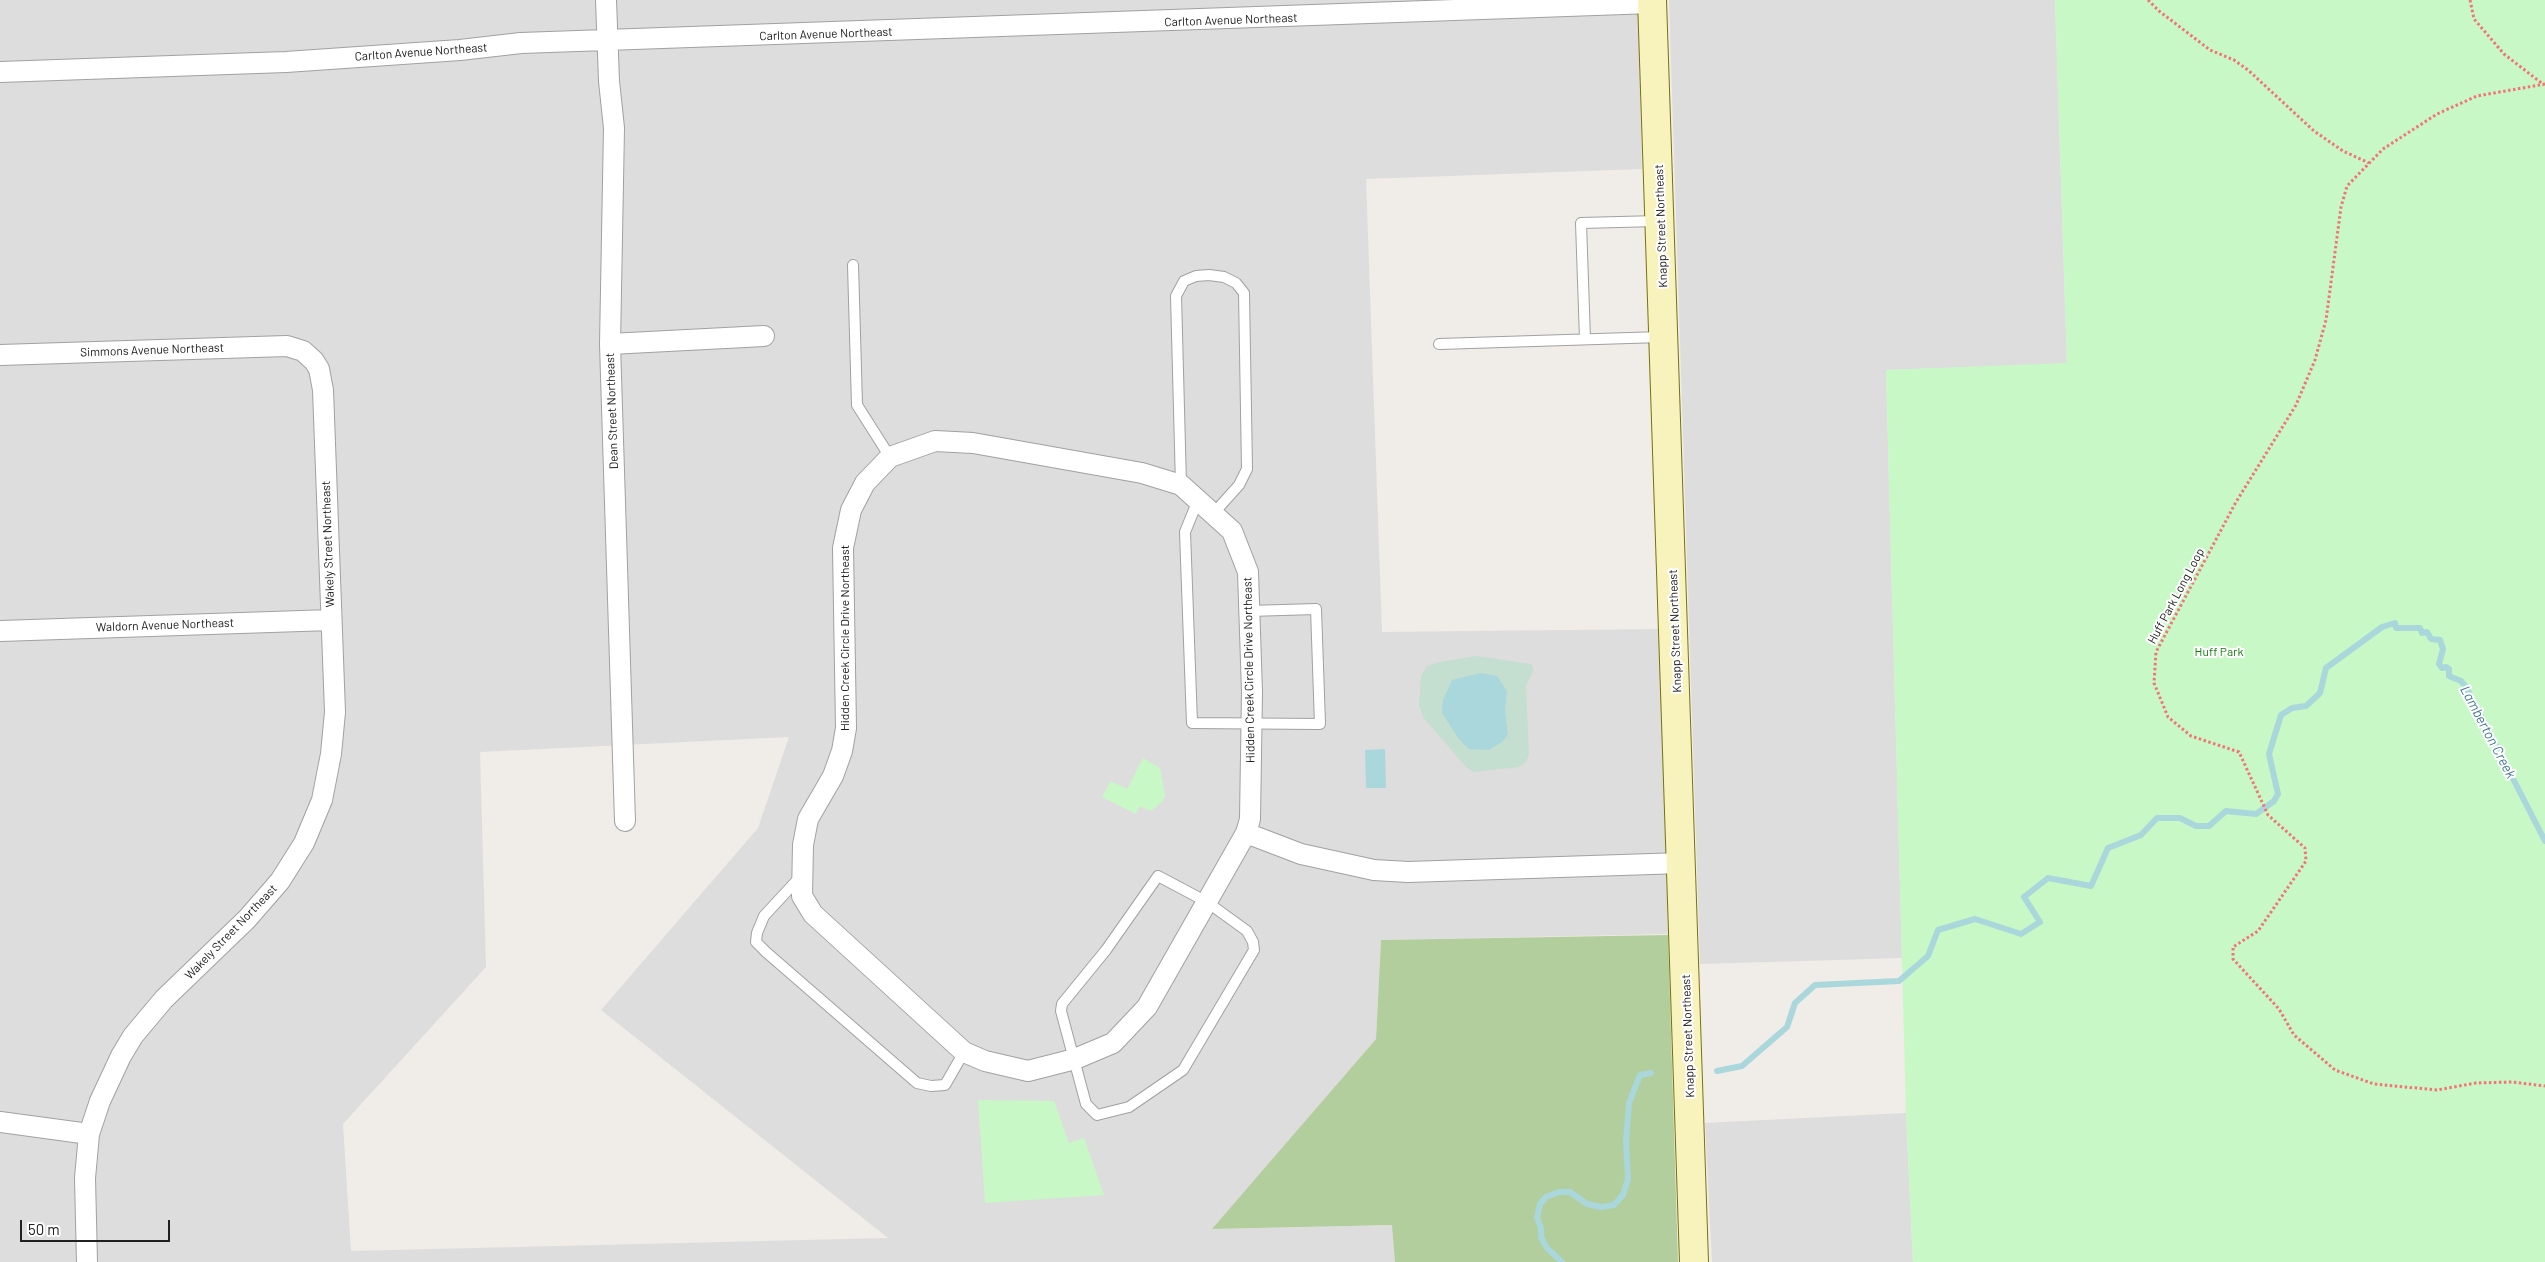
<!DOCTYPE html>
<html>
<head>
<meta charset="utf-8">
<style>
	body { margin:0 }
	#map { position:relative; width:2545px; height:1262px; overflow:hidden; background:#f0ece7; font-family:Barlow,sans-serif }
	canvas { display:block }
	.scale { position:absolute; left:20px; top:1220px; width:150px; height:22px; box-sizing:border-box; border:2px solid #202020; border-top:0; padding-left:6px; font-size:15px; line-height:18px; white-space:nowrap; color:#202020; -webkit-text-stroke:4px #fff; paint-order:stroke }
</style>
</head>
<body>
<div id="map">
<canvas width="2545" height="1262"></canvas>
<div class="scale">50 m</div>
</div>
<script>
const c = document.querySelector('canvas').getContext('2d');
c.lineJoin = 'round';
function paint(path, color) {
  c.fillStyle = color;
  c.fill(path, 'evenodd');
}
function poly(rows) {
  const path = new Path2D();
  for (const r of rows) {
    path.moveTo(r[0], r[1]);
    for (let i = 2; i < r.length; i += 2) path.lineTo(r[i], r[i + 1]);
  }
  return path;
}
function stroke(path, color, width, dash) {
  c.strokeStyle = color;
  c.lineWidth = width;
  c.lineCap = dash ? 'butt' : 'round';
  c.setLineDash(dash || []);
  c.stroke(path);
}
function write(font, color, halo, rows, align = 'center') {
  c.font = font + ' Barlow,sans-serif';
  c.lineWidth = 4;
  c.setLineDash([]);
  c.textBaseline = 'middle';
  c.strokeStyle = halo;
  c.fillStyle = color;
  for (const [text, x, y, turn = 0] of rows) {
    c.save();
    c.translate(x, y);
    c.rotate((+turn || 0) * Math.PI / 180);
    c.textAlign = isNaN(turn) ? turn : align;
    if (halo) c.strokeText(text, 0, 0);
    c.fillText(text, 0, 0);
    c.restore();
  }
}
paint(poly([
	[0,0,1638,0,1642,169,1366,179,1382,632,1659,629,1668,934,1381,940,1376,1039,1213,1229,1393,1225,1395,1262,0,1262],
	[789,737,758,828,601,1010,888,1238,351,1251,343,1124,486,967,480,752],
	[1669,0,2055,0,2067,364,1886,370,1902,958,1700,964],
	[1906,1113,1913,1262,1712,1262,1705,1123]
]), '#dedddd');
paint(poly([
	[1668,935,1678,1262,1395,1262,1392,1225,1212,1229,1376,1039,1381,940]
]), '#b2ce9d');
paint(poly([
	[1476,656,1531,664,1534,670,1526,685,1529,754,1526,762,1519,767,1474,772,1466,767,1423,717,1419,705,1421,676,1427,666,1439,662],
	[1481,673,1497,676,1507,691,1505,710,1508,734]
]), '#c4decf');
paint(poly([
	[2055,0,2545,0,2545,1262,1913,1262,1906,1113,1886,370,2067,363],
	[1143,758,1160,768,1165,796,1162,802,1151,811,1140,806,1136,814,1102,797,1111,781,1127,789],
	[978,1100,1054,1101,1069,1143,1084,1138,1104,1195,985,1203]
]), '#c8f8c6');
paint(poly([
	[1481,673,1497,676,1507,691,1505,710,1508,734,1502,742,1489,750,1469,749,1459,739,1442,713,1443,700,1452,680],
	[1385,749,1386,788,1366,788,1365,750]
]), '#a9d7dc');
stroke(poly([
	[1717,1071,1742,1066,1787,1027,1795,1003,1815,985,1899,981,1928,956,1938,930,1975,919,2021,934,2040,922,2024,897,2048,878,2091,886,2108,848,2141,835,2157,818,2180,818,2196,826,2209,826,2226,811,2256,814,2274,801,2278,794,2269,754,2281,715,2292,708,2306,706,2320,693,2326,668,2382,627,2395,623,2396,628,2420,628,2422,633,2427,632,2431,639,2440,640,2443,649,2439,664,2442,668,2446,667,2449,669,2449,676,2461,681,2466,687,2545,841],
	[1562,1262,1547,1248,1541,1237,1541,1228,1537,1218,1540,1204,1546,1197,1559,1192,1570,1192,1587,1204,1601,1207,1614,1205,1623,1195,1628,1179,1626,1142,1629,1103,1640,1075,1651,1073]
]), '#a9d7dc', 6);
const service = poly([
	[853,265,857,405,890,457],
	[1585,339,1581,223,1658,221],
	[1439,344,1661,337],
	[1181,485,1176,296,1184,281,1196,276,1209,275,1224,277,1236,283,1244,293,1247,469,1239,485,1213,514],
	[1198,500,1185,532,1192,723,1320,724,1316,609,1249,611],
	[801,876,764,916,757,933,756,942,766,952,917,1083,931,1086,945,1085,964,1052],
	[1158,876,1207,902,1247,931,1253,942,1254,950,1183,1070,1129,1107,1097,1115,1086,1104,1061,1011,1062,1004,1106,950,1158,876]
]);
const minor = poly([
	[606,0,609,81,614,128,610,344,625,821],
	[0,72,286,62,460,50,521,43,1652,3],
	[610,344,764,336],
	[0,355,287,346,303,351,314,361,319,369,323,390,335,712,331,754,322,800,304,843,280,881,247,919,164,999,133,1036,121,1056,100,1101,89,1134,85,1178,87,1262],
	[935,441,973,443,1142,473,1181,485,1232,531,1248,572,1252,692,1250,819,1246,833,1147,1007,1113,1043,1075,1059,1028,1071,985,1061,964,1052,813,914,802,896,803,845,808,819,833,776,842,751,846,728,843,548,851,510,865,483,890,457,935,441],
	[0,631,331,620],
	[1246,833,1301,854,1374,870,1408,872,1682,863],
	[0,1122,89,1134]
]);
const secondary = poly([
	[1652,0,1694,1262]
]);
stroke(service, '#a1a1a1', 12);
stroke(minor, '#a1a1a1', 22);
stroke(secondary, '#757309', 30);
stroke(poly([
	[2148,0,2159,11,2210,50,2234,60,2248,70,2314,131,2343,151,2369,163],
	[2470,0,2474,19,2504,54,2544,85],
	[2545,84,2477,96,2437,114,2383,149,2347,186,2341,207,2326,320,2315,360,2296,405,2236,502,2156,652,2154,683,2168,717,2191,736,2239,752,2268,815,2305,848,2306,861,2258,931,2233,947,2233,959,2279,1009,2294,1035,2335,1070,2374,1084,2437,1090,2476,1083,2512,1082,2545,1086]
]), '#f57376', 3, [2.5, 2.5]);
stroke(service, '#fff', 10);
stroke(minor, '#fff', 20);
stroke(secondary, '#f8f3bd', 28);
write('12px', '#202020', '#fff', [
	["Carlton Avenue Northeast",1231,20,-2],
	["Carlton Avenue Northeast",826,34,-2],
	["Carlton Avenue Northeast",421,52,-4],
	["Knapp Street Northeast",1661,226,-92],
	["Simmons Avenue Northeast",152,350,-2],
	["Dean Street Northeast",612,411,-92],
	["Wakely Street Northeast",328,544,-92],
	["Huff Park Long Loop",2176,596,-62],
	["Waldorn Avenue Northeast",165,625,-2],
	["Knapp Street Northeast",1675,631,-92],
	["Hidden Creek Circle Drive Northeast",845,638,-90],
	["Hidden Creek Circle Drive Northeast",1249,670,-91],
	["Wakely Street Northeast",231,932,-46],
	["Knapp Street Northeast",1688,1036,-92]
]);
write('12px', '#147d0f', '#fff', [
	["Huff Park",2219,652]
]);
write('italic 14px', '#467896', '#fff', [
	["Lamberton Creek",2488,732,62]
]);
</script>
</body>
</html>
